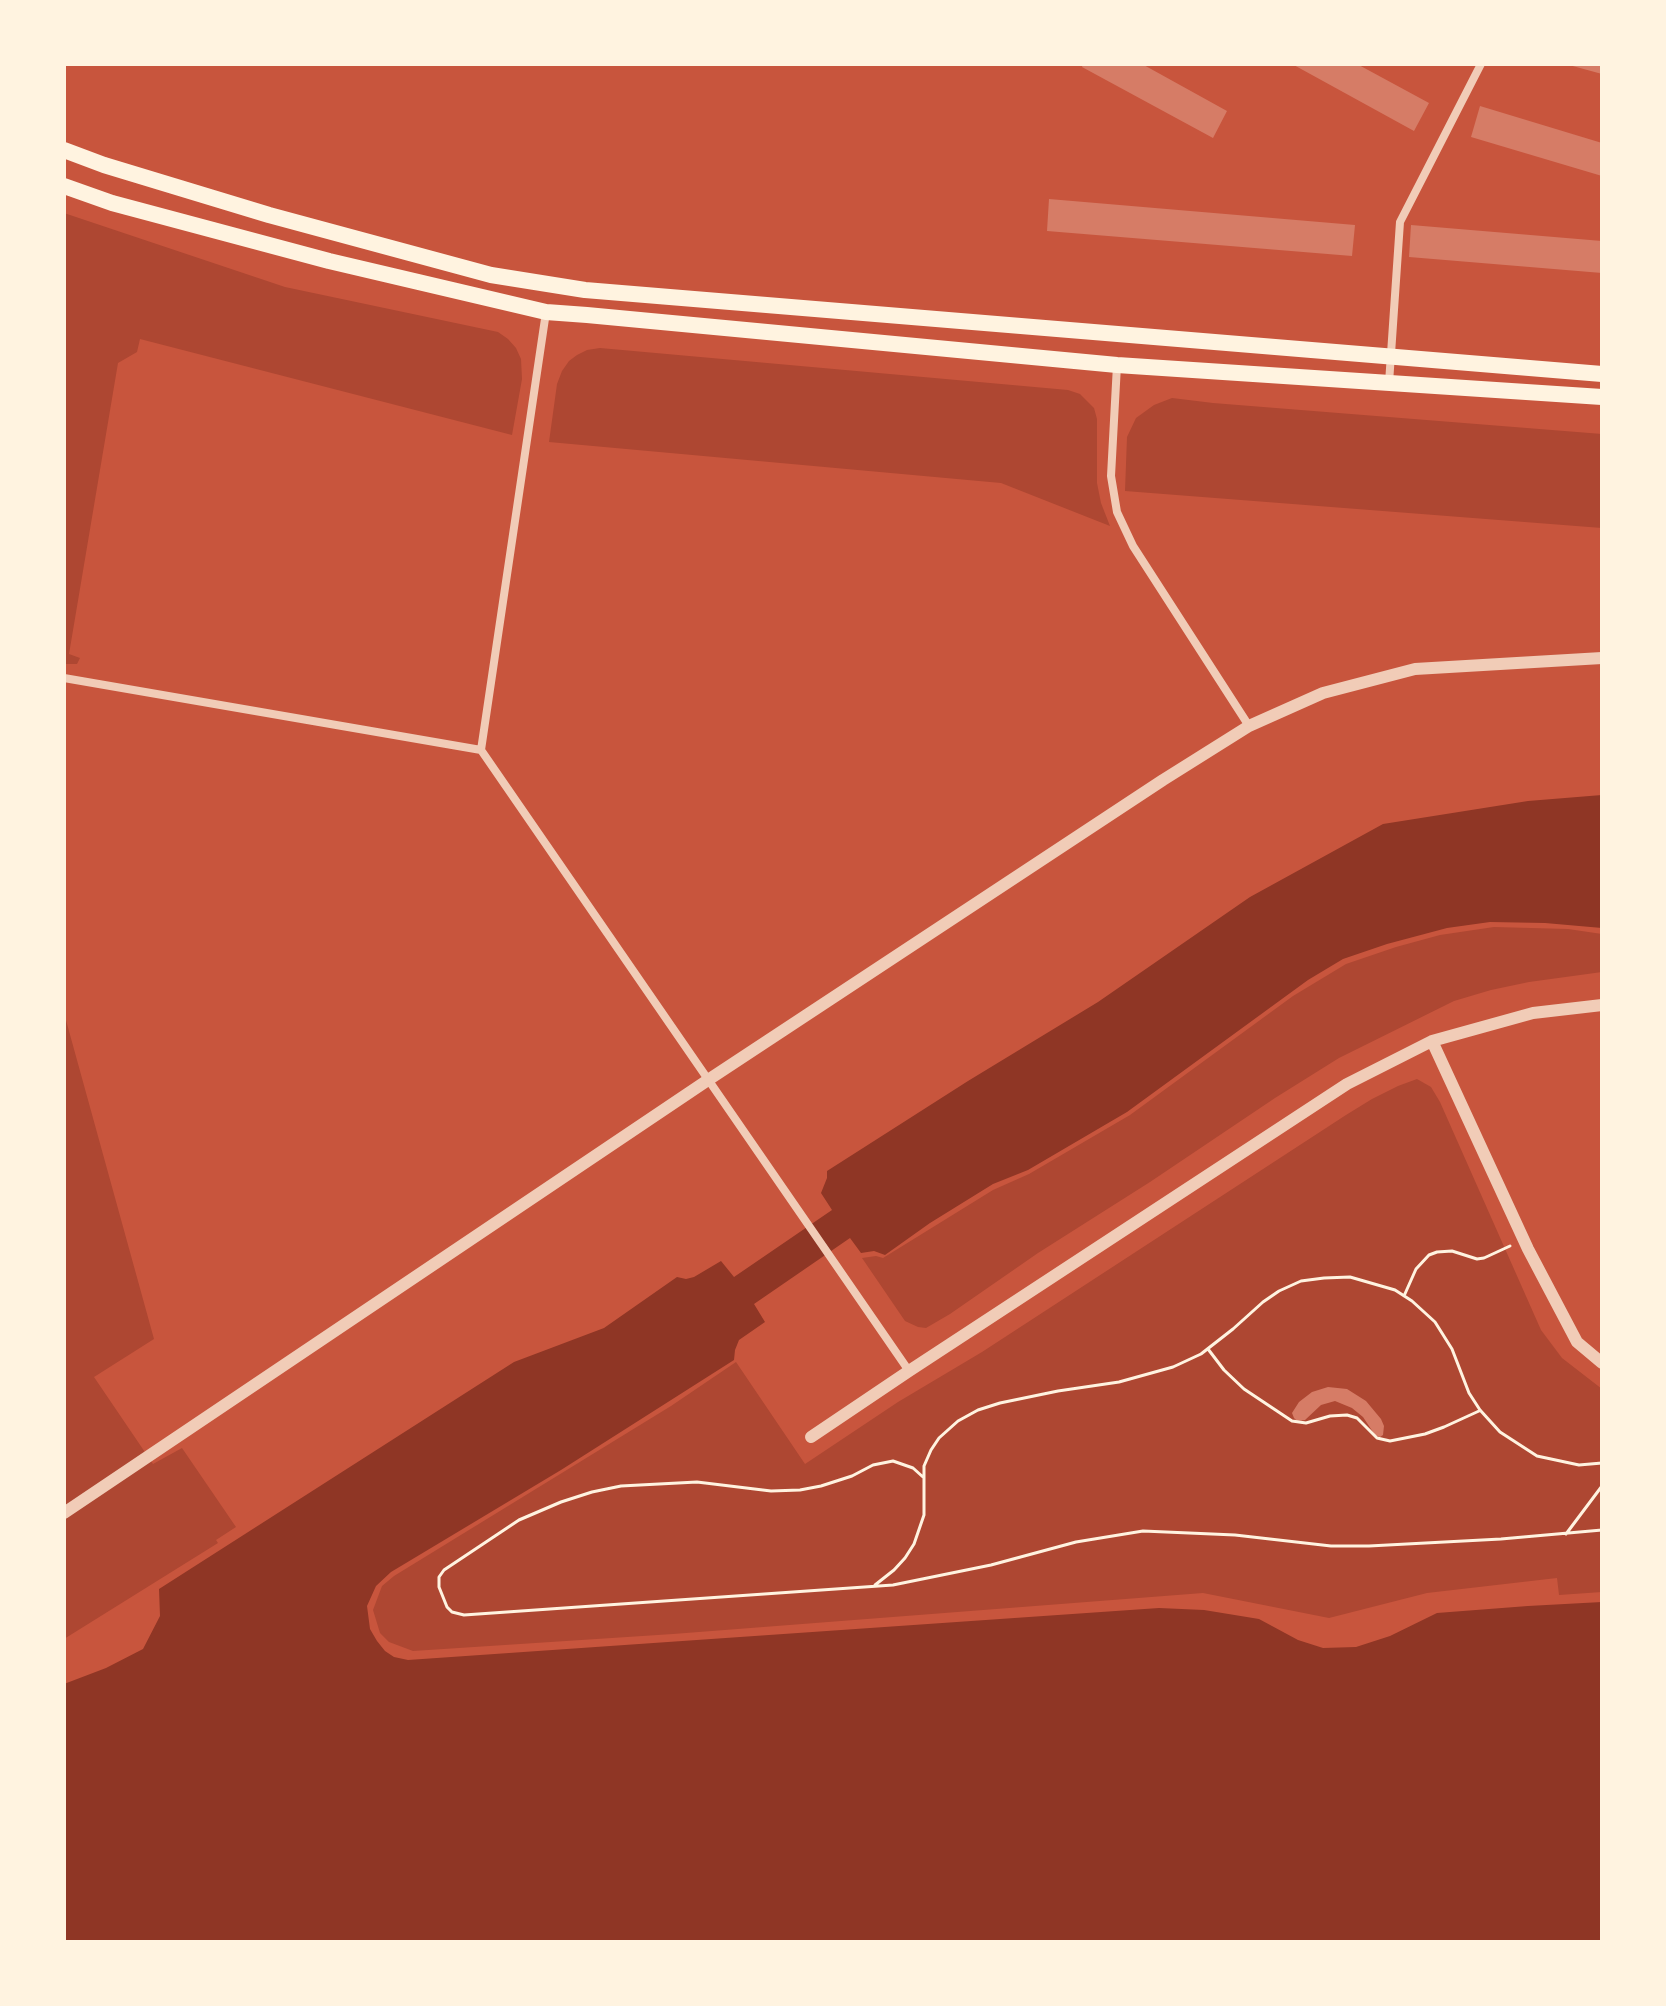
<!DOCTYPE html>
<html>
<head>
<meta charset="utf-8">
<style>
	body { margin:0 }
	#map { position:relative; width:1666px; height:2006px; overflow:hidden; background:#c8553d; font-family:"Alegreya Sans",sans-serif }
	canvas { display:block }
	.frame { position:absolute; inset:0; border:66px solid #fff3e0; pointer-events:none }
</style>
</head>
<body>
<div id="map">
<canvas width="1666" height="2006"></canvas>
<div class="frame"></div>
</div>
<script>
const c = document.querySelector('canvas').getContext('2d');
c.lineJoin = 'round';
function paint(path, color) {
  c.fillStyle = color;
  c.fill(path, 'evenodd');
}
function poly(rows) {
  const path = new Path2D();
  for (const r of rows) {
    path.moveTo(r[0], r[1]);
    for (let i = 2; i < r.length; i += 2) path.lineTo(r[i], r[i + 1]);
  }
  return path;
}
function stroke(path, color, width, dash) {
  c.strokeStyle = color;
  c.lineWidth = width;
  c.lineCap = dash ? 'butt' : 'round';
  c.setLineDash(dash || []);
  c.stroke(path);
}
paint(poly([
	[64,213,285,287,498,332,508,339,516,348,521,359,522,379,512,435,140,339,137,352,118,363,69,654,80,658,77,664,64,664],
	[600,348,1068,390,1080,394,1094,408,1097,419,1097,483,1101,503,1110,526,1001,483,549,442,557,384,562,371,569,361,577,355,587,350],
	[1172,398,1213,403,1602,434,1602,528,1125,491,1127,437,1136,418,1154,405],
	[1494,927,1568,929,1602,934,1602,972,1529,982,1491,990,1454,1001,1339,1058,1275,1098,1150,1182,1038,1253,950,1314,926,1328,918,1327,905,1321,862,1258,876,1256,883,1258,993,1190,1029,1174,1130,1115,1293,996,1346,964,1396,947,1440,935],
	[64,1013,154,1339,94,1377,153,1464,182,1448,236,1527,216,1540,218,1543,64,1639],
	[1417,1079,1431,1087,1440,1102,1541,1330,1562,1358,1602,1389,1602,1592,1559,1595,1557,1578,1427,1593,1329,1618,1203,1593,673,1634,413,1651,389,1642,380,1633,373,1610,382,1586,394,1576,671,1406,736,1362,805,1464,898,1402,982,1352,1346,1115,1372,1099,1398,1086]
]), '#ae4732');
paint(poly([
	[1602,795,1602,928,1545,923,1490,922,1447,928,1387,944,1343,959,1308,980,1127,1112,1028,1170,993,1184,930,1223,885,1255,874,1251,861,1253,850,1238,754,1304,765,1322,739,1340,735,1350,734,1360,561,1470,391,1572,376,1586,367,1606,370,1629,377,1641,385,1651,394,1657,408,1660,1159,1608,1204,1610,1259,1619,1298,1640,1323,1648,1356,1647,1390,1636,1437,1613,1528,1606,1602,1602,1602,1942,64,1942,64,1684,106,1668,143,1649,160,1616,159,1589,514,1362,604,1328,677,1277,686,1279,694,1277,721,1261,734,1277,832,1210,821,1193,827,1178,827,1171,968,1081,1098,1002,1250,897,1383,824,1528,801]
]), '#8f3625');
paint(poly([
	[1083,64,1142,64,1227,111,1213,138,1082,67],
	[1292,64,1357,64,1429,103,1414,131],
	[1570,64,1602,64,1602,74,1569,65],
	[1480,106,1602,143,1602,176,1471,137],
	[1049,199,1355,225,1352,256,1047,231],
	[1411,225,1602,241,1602,273,1409,257],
	[1328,1387,1347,1389,1366,1401,1381,1419,1384,1426,1383,1435,1380,1437,1375,1435,1363,1417,1352,1408,1335,1401,1321,1405,1305,1420,1297,1421,1294,1418,1292,1413,1299,1402,1312,1392]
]), '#d67c66');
stroke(poly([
	[1404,1296,1416,1269,1429,1255,1437,1252,1452,1251,1477,1259,1484,1258,1510,1246],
	[1208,1349,1224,1370,1244,1389,1292,1421,1306,1423,1330,1416,1347,1415,1357,1418,1377,1438,1390,1441,1425,1434,1444,1427,1479,1411],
	[923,1477,913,1468,893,1461,873,1465,852,1476,821,1486,800,1490,771,1491,697,1482,621,1486,592,1492,561,1502,519,1520,444,1570,439,1577,439,1587,447,1607,452,1612,464,1615,893,1585,991,1565,1076,1542,1143,1531,1235,1535,1331,1546,1369,1546,1501,1539,1602,1530],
	[1566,1534,1602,1486],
	[875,1585,894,1570,905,1558,914,1544,924,1515,924,1466,931,1450,939,1438,958,1421,978,1410,1000,1403,1058,1391,1119,1382,1173,1367,1201,1354,1233,1329,1263,1302,1279,1291,1301,1281,1324,1278,1350,1277,1395,1290,1412,1301,1435,1322,1452,1349,1469,1393,1480,1410,1500,1432,1537,1456,1579,1465,1602,1463]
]), '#fff3e0', 3);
stroke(poly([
	[546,312,481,750,909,1371],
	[1117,365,1111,476,1117,512,1133,546,1249,726],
	[1389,383,1400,222,1481,64],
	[64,678,481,750]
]), '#f1ccb7', 8);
stroke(poly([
	[1432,1041,1528,1249,1577,1342,1602,1363],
	[811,1437,909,1371,1347,1084,1432,1041,1533,1013,1602,1005],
	[64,1513,708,1080,1163,780,1249,726,1323,693,1415,669,1602,658]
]), '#f1ccb7', 12);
stroke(poly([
	[64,150,104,165,269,215,491,275,585,290,1602,374],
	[64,186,112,203,329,261,546,312,587,315,1117,365,1602,397]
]), '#fff3e0', 16);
</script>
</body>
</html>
